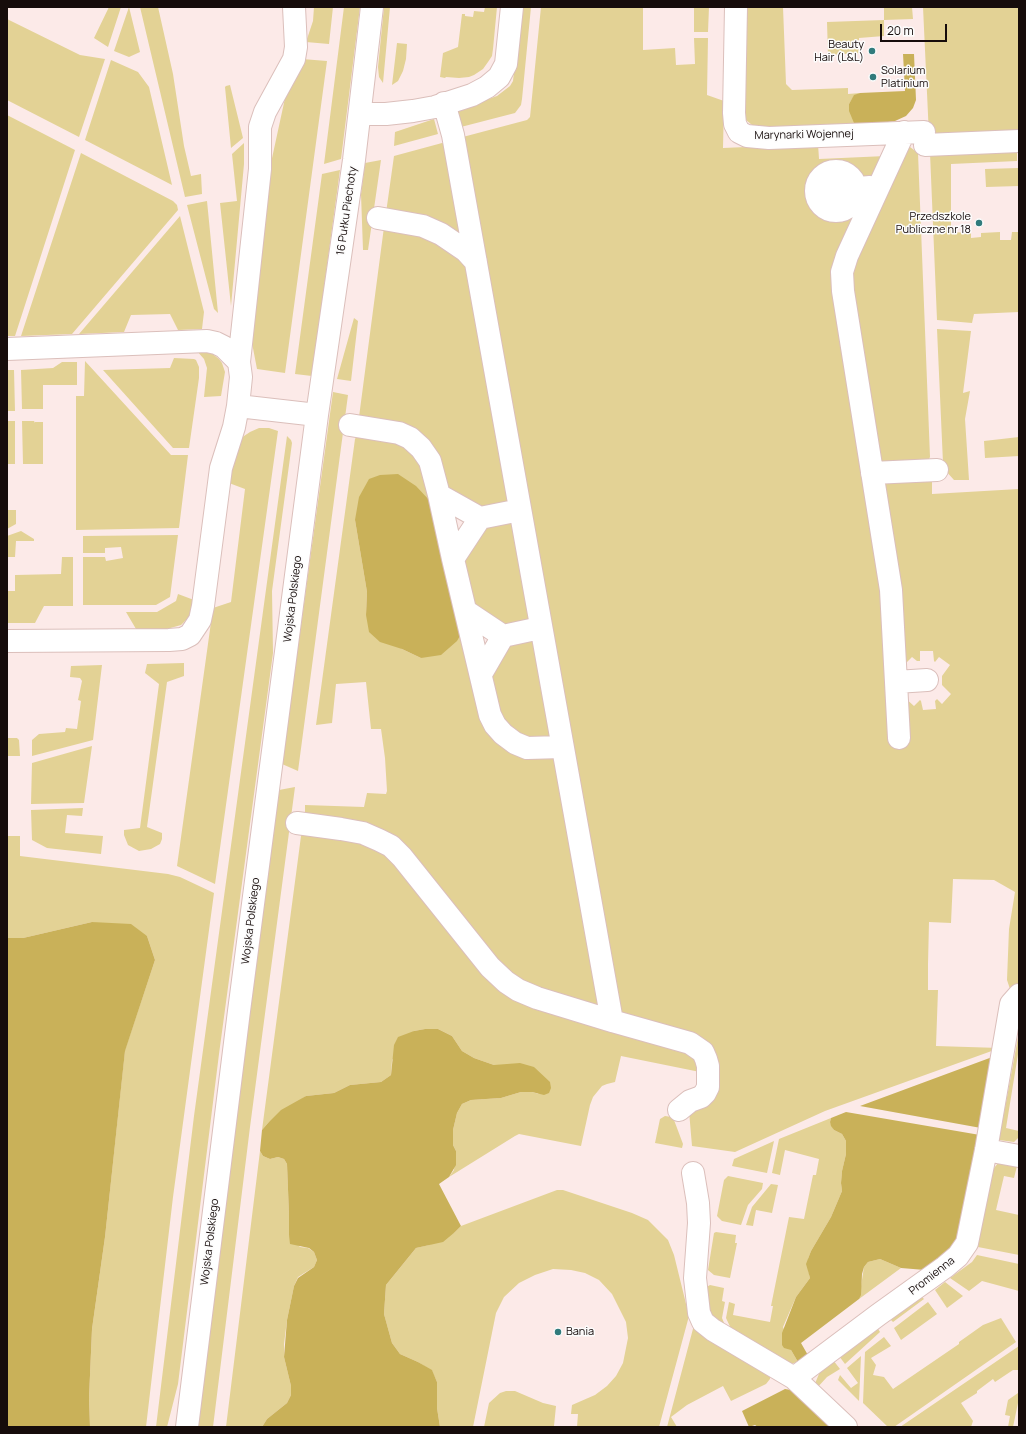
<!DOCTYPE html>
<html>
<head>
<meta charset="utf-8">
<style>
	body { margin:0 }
	#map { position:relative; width:1026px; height:1434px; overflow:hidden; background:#fceae8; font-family:Manrope,sans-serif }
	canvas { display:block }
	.frame { position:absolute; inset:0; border:8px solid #160c0b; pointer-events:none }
	.scale { position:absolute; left:880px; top:24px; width:67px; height:18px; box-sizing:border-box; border:2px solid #160c0b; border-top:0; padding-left:5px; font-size:12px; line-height:14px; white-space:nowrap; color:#160c0b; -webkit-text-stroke:3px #fcfcfc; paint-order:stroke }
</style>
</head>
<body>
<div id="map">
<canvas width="1026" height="1434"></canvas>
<div class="frame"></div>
<div class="scale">20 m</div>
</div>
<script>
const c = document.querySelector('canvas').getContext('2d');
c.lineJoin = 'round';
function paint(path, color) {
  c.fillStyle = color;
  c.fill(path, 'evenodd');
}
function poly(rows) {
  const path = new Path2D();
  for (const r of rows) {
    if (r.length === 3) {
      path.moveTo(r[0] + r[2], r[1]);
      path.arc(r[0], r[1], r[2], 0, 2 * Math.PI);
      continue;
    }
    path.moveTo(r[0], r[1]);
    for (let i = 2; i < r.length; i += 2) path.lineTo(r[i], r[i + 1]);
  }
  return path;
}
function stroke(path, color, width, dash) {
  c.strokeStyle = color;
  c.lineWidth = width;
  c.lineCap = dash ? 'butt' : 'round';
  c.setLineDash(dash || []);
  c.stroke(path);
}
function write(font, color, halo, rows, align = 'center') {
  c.font = font + ' Manrope,sans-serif';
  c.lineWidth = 3;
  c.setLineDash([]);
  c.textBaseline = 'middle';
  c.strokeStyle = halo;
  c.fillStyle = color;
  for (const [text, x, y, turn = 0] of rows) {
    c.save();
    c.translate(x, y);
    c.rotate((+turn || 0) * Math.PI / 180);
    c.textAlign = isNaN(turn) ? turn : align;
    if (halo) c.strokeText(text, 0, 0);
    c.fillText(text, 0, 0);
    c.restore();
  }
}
paint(poly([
	[109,7,121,7,108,47,94,38],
	[129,7,140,52,129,57,114,51],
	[140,7,158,7,173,74,184,146,191,176,201,174,202,194,185,197],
	[314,7,333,7,329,44,306,42,313,21],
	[344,7,360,7,341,159,324,164],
	[384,7,390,7,383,83,379,77,378,67],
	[485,7,497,7,493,49,492,56,488,62,483,69,474,75,469,77,459,78,446,77,445,78,440,77,443,53,458,47,462,14,465,14,465,16,473,17,474,11,484,12],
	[521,7,531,7,522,99,521,105,515,113,457,128,454,111,497,96,510,86,513,81],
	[541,7,643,7,643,50,675,48,676,65,695,64,694,38,708,38,707,95,724,101,723,148,818,144,819,159,886,156,885,141,889,141,891,143,892,148,878,176,874,180,870,182,864,182,859,179,850,171,844,167,829,166,820,171,815,175,812,181,810,194,815,207,821,212,834,216,841,215,849,212,855,206,862,193,867,191,870,192,843,249,838,268,838,294,883,567,886,590,894,739,904,739,901,685,912,685,913,687,904,697,914,706,920,700,921,701,923,710,936,709,935,701,937,699,942,704,951,694,942,685,942,676,950,665,939,657,935,662,934,661,933,651,920,651,920,661,917,661,912,657,903,666,912,675,911,678,901,679,895,579,879,481,881,479,885,476,923,475,930,479,932,482,932,494,1019,489,1019,987,1018,991,1013,994,1011,992,1007,980,1009,929,1015,892,994,880,953,879,951,923,929,922,928,964,928,990,938,990,936,1046,1000,1048,825,1111,735,1152,692,1146,689,1111,690,1108,694,1104,706,1098,712,1086,713,1068,711,1058,706,1050,692,1039,624,1018,614,1007,525,517,459,138,527,120,530,117],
	[694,7,709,7,708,32,694,32],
	[745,7,783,7,786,84,792,90,848,88,848,94,860,93,854,96,849,104,859,126,760,129,752,125,746,120,743,114],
	[884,7,912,7,913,19,884,20,884,36,859,38,859,53,828,55,827,22,884,20],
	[923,7,1019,7,1019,133,929,136],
	[7,19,80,55,105,59,79,137,7,100],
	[397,43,407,44,406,59,403,71,398,81,392,85],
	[302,59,327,61,285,373,257,369,252,343,269,172,287,89],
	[111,60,138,72,149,87,172,185,85,140],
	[230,85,243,138,231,148,225,87,226,86],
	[7,115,75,150,15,336,7,336],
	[434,119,438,134,394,146,395,132],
	[244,143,244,164,231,306,220,203,237,201,232,154],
	[442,143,446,144,466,241,386,213,394,156],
	[910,147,918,153,930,457,928,461,881,466,848,279,906,148],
	[1017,150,1017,161,951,164,951,232,971,233,971,238,981,237,981,233,1000,232,1000,240,1011,240,1012,232,1019,232,1019,312,974,314,972,323,937,320,930,153],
	[81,153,173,201,177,205,178,210,72,334,21,336],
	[381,160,368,250,363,250,361,194,365,163],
	[1018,168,1019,186,986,187,985,169],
	[340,170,312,376,295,374,322,174],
	[207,201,218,313,214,309,187,205],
	[180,216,204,312,202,329,178,330,170,314,131,315,124,332,79,334],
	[384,227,426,234,469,268,512,502,485,513,446,493,434,461,359,417],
	[354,318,358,321,351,381,337,379],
	[937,329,971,331,963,393,970,391,965,419,969,480,954,480,945,470,943,463],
	[196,350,210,352,219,359,222,363,225,372,221,396,204,397,207,368,204,359],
	[174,358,194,359,196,360,199,367,199,378,189,448,173,448,103,370,170,368],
	[85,361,171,455,188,455,179,528,76,530,76,396,84,396],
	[62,362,77,362,77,385,43,385,43,409,22,409,21,370,53,368],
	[7,370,14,370,15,411,7,411],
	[333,392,348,395,298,771,282,764],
	[7,421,15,421,15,464,7,464],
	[22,421,34,421,35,423,35,422,43,422,43,464,23,464],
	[259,428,269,428,278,431,215,884,177,866,213,608,231,602,245,489,229,483,234,447,241,438,250,432],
	[358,434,416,448,437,512,355,520,367,592,366,615,402,649,421,658,465,627,488,721,552,750,599,1006,510,979,409,857,305,816,305,805,364,807,367,793,386,794,387,791,385,758,381,729,371,729,366,682,336,684,332,723,316,725,355,439],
	[287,436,291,440,292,443,272,591,273,653,219,1054,178,1384,167,1427,156,1427,194,1116],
	[1019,437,1019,456,985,458,984,441],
	[7,510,16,510,16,524,7,529],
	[510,515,533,617,507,631,473,611,459,566,483,523],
	[21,531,34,539,34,541,16,541,15,557,7,557,7,536],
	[178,535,170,597,156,605,83,605,83,557,105,557,106,561,123,558,121,547,105,548,105,553,83,553,83,536],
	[62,557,73,557,73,606,44,606,35,623,7,623,7,591,15,591,15,575,61,574],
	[178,594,194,600,190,616,181,625,167,629,136,629,126,612,157,612,176,601],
	[533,635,554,733,548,742,508,732,487,678,504,643],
	[184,663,184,676,167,682,147,827,162,833,162,839,160,844,151,849,139,851,128,845,124,835,124,830,140,828,159,684,145,673,147,664],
	[102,665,93,740,32,756,32,740,39,734,65,732,66,728,77,729,81,701,78,700,82,681,80,678,70,677,71,666],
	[7,738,17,738,19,740,20,756,7,756],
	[92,746,84,803,31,804,32,763],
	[295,787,250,1127,213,1427,197,1427,234,1124,279,790],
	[83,808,82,816,67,815,65,833,103,836,101,854,47,848,32,840,31,810],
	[303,832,383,846,493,976,693,1050,700,1072,621,1056,615,1082,607,1084,602,1086,593,1097,590,1105,581,1146,519,1134,515,1136,449,1177,454,1170,456,1151,453,1145,453,1130,457,1113,462,1104,471,1100,501,1098,521,1092,532,1092,539,1094,504,1065,494,1065,474,1058,462,1051,452,1036,438,1029,425,1029,414,1031,392,1060,391,1075,381,1082,350,1085,334,1093,306,1096,268,1123,262,1130,298,859,301,836],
	[7,836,20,836,20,856,168,874,180,877,214,893,173,1197,146,1427,90,1427,89,1398,92,1329,105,1237,125,1050,155,960,147,936,92,922,23,938,7,938],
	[1019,1032,1019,1048,1006,1128,1019,1131,1019,1137,1014,1142,999,1140],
	[665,1116,672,1117,674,1120,683,1144,682,1148,655,1143,660,1119],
	[831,1118,830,1122,834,1130,842,1134,846,1141,846,1154,842,1171,841,1183,842,1191,831,1217,811,1251,808,1259,808,1269,810,1278,796,1297,783,1327,791,1350,798,1362,790,1364,733,1333,726,1318,729,1302,735,1304,733,1315,770,1322,773,1306,771,1306,789,1217,804,1219,813,1175,816,1175,819,1159,785,1150,780,1175,772,1173,779,1139],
	[774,1141,767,1173,732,1166,734,1159],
	[260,1151,263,1156,270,1159,278,1157,284,1159,287,1164,289,1215,289,1235,300,1247,308,1248,314,1252,317,1260,314,1267,298,1277,294,1286,287,1320,284,1344,284,1357,291,1386,291,1395,287,1403,267,1419,262,1427,226,1427],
	[998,1163,1017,1166,1014,1178,1004,1176,996,1210,1019,1215,1019,1255,978,1247,991,1172],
	[728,1176,763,1183,762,1189,748,1205,741,1225,722,1221,717,1216,724,1180],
	[771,1184,778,1185,772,1213,756,1210,753,1226,746,1225,752,1207],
	[557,1190,563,1190,632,1213,648,1220,668,1240,674,1255,689,1316,659,1427,577,1427,578,1414,571,1414,572,1405,595,1395,607,1386,616,1376,623,1363,628,1338,626,1322,612,1294,599,1280,585,1273,571,1270,553,1269,535,1275,519,1283,504,1297,496,1313,473,1427,440,1427,437,1408,437,1382,432,1371,418,1362,400,1354,392,1343,384,1314,386,1285,416,1248,429,1245,455,1232,461,1226],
	[716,1232,736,1235,735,1243,737,1243,730,1278,714,1275,708,1270,714,1233],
	[977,1255,1019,1264,1019,1291,982,1281,969,1291,950,1278,972,1262],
	[880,1259,901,1268,859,1299,864,1267,868,1262],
	[945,1282,963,1296,947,1308,935,1290],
	[710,1285,724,1288,722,1301,725,1302,722,1318,727,1330,710,1316,705,1288],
	[920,1295,924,1299,893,1322,889,1318],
	[928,1302,937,1314,901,1340,894,1328],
	[1001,1318,1016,1342,894,1427,888,1427,863,1403,865,1352,884,1337,891,1346,871,1358,876,1365,873,1375,884,1377,893,1389,959,1344,959,1342,983,1325],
	[694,1325,770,1376,770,1379,766,1384,731,1401,723,1386,687,1405,671,1417,677,1427,667,1427],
	[877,1327,880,1332,845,1364,839,1356],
	[1019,1346,1019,1370,1013,1370,995,1382,993,1379,977,1391,977,1393,961,1403,973,1421,971,1427,900,1427],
	[861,1356,859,1401,838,1380,840,1375,851,1388,858,1383,847,1368],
	[833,1360,840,1369,827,1377,816,1389,814,1386,821,1369],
	[1019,1389,1019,1398,1013,1427,1008,1427,1010,1416,1005,1415,1008,1400,1018,1393],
	[506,1391,515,1391,543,1403,556,1406,554,1426,557,1427,484,1427,489,1403,500,1393]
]), '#e3d295');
paint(poly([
	[903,54,914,54,916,100,913,108,906,116,895,121,859,126,854,123,849,111,849,104,854,95,860,93,905,91],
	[398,474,416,486,430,501,465,627,457,641,441,655,421,658,402,649,380,642,369,632,366,615,367,592,355,520,359,497,369,479,380,475],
	[92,922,131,924,147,936,155,960,125,1051,105,1237,92,1329,89,1398,90,1427,7,1427,7,938,23,938],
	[425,1029,438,1029,452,1036,462,1051,474,1058,494,1065,520,1063,534,1067,550,1082,551,1088,549,1093,544,1095,532,1092,521,1092,501,1098,471,1100,462,1104,457,1113,453,1130,453,1145,456,1151,456,1165,449,1177,439,1184,461,1226,455,1232,443,1242,416,1248,386,1285,384,1314,392,1343,400,1354,418,1362,432,1370,437,1382,437,1408,440,1427,262,1427,267,1419,287,1403,291,1395,291,1386,284,1357,287,1320,294,1286,298,1278,314,1267,317,1260,314,1252,309,1248,290,1244,289,1235,289,1215,287,1164,284,1159,278,1157,270,1159,263,1156,260,1151,262,1130,268,1123,281,1110,306,1096,334,1093,350,1085,381,1082,391,1075,394,1045,398,1037,414,1031],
	[995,1056,981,1128,860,1106],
	[846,1112,980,1135,958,1236,952,1249,925,1270,901,1268,880,1259,868,1262,864,1267,862,1274,861,1295,859,1299,801,1343,809,1357,798,1362,791,1350,784,1348,782,1345,782,1333,796,1297,810,1278,806,1264,811,1251,831,1217,842,1191,841,1183,842,1171,846,1154,846,1141,842,1134,834,1130,831,1126,830,1122,831,1118],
	[785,1389,791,1390,830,1426,829,1427,758,1427,755,1425,749,1427,742,1411]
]), '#c9b159');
const street = poly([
	[736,7,734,113,735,124,739,132,747,136,769,138,924,132],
	[444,103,453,135,612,1021,690,1043,703,1052,706,1059,708,1066,708,1087,705,1093,701,1097,690,1101,679,1110],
	[360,114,386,114,413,111,435,107,472,95,487,87,499,77,506,64,512,7],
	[925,145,1019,141],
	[836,191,20],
	[836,190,870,187],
	[378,218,423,226,441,234,466,251,476,262],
	[7,349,207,341,216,343,224,347,239,362,241,377,238,406],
	[239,362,260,169,260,127,265,112,294,59,296,47,294,7],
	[350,425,399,433,410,438,421,448,430,461,439,495,453,559,490,715,495,725,503,734,515,743,527,748,562,747],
	[872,473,937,470],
	[439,495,480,518,520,510],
	[453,559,480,518],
	[467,612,503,636,540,628],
	[7,641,169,640,182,639,190,635,200,620,203,606,221,468,234,427,238,406,317,415],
	[481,674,503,636],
	[896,682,927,680],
	[899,738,891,590,843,291,842,272,847,256,904,132],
	[297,823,341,829,363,833,379,840,391,846,402,857,490,967,506,982,518,990,537,998,612,1021],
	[986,1150,1019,1156],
	[693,1173,698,1203,699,1223,695,1278,699,1313,703,1322,713,1330,794,1378],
	[187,1427,239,1011,317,415,354,160,372,7],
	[846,1427,794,1378,878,1315,945,1267,958,1256,967,1243,986,1150,1011,1004,1019,995]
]);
stroke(street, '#dbbfbb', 24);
stroke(street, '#fff', 22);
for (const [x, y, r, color] of [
	[872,51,4,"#317b7c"],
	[873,77,4,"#317b7c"],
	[979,223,4,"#317b7c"],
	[558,1332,4,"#317b7c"]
]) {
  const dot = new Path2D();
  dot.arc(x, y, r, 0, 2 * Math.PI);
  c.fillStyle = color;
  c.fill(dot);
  stroke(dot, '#fcfcfc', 1.5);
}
write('11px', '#160c0b', '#fcfcfc', [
	["Beauty",864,45],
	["Hair (L&L)",864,58],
	["Solarium",881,71,"left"],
	["Platinium",881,84,"left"],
	["Przedszkole",971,217],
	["Publiczne nr 18",971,230],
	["Bania",566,1332,"left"]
], 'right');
write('11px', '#160c0b', '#fcfcfc', [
	["Marynarki Wojennej",804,135,-1],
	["16 Pułku Piechoty",347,211,-82],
	["Wojska Polskiego",293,599,-83],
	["Wojska Polskiego",251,921,-83],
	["Wojska Polskiego",210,1242,-83],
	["Promienna",932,1276,-38]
]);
</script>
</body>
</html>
